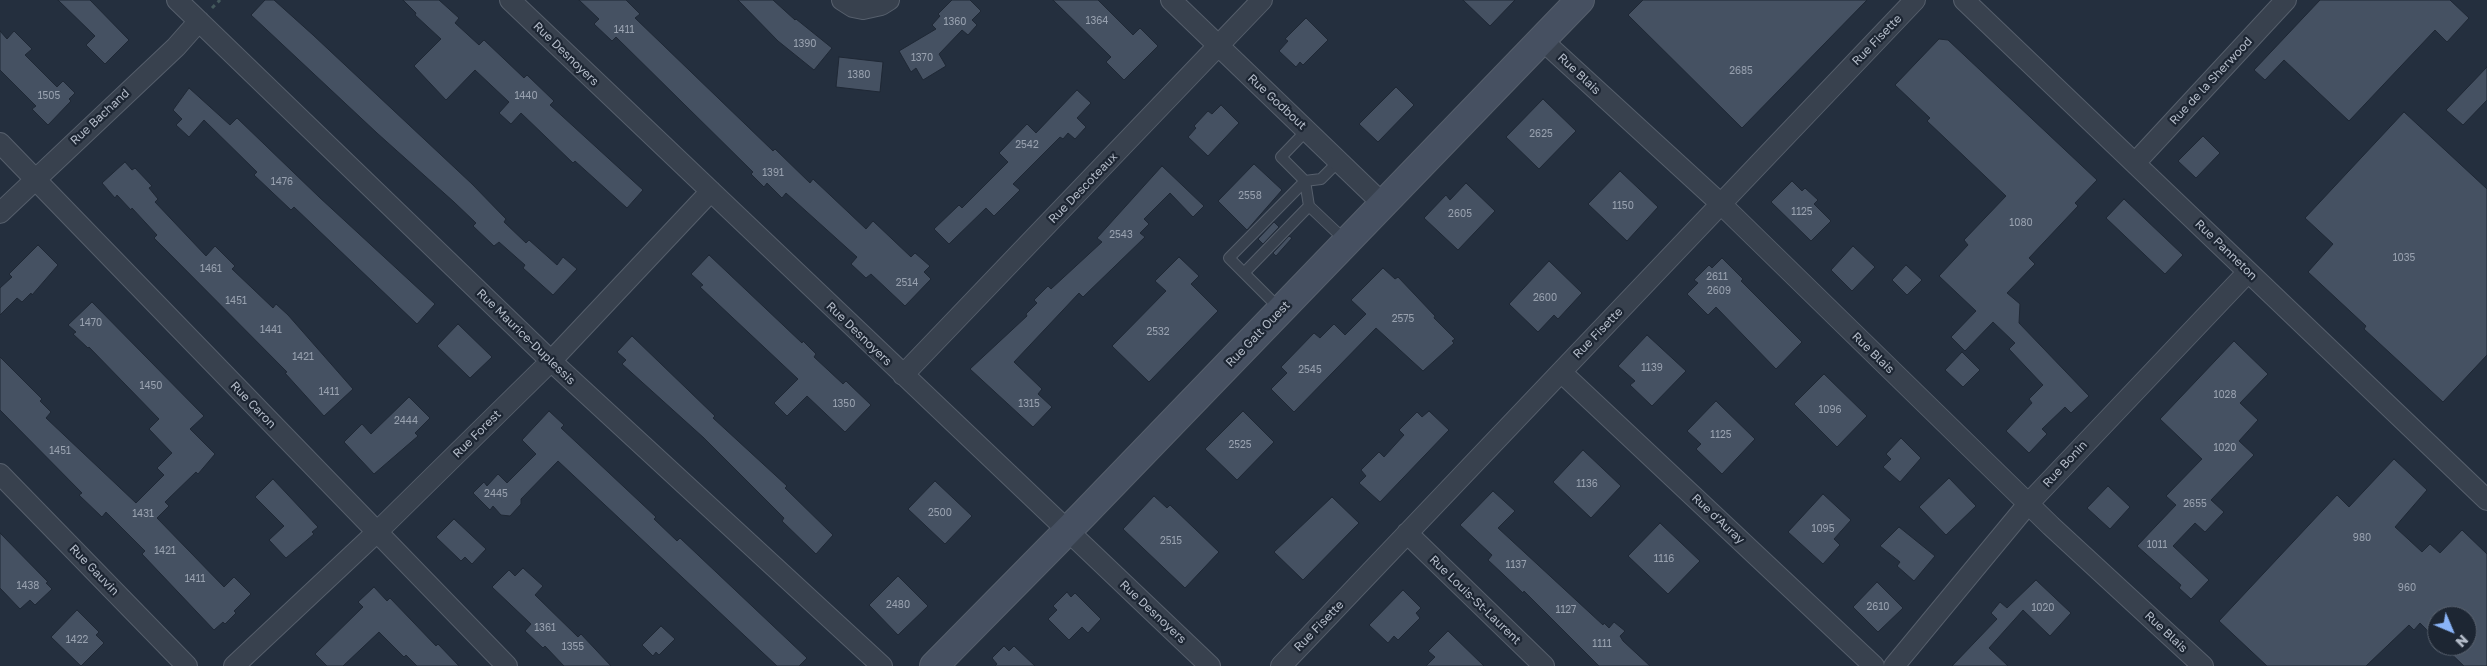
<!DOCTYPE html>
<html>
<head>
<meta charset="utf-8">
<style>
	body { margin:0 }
	#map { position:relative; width:2487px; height:666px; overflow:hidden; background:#242f3e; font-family:"Golos Text",sans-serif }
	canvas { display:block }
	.north { position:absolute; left:2427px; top:606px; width:50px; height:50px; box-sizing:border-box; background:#1d2633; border:1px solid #59626f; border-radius:50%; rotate:135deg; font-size:14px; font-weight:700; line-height:20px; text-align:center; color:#b4bcc9 }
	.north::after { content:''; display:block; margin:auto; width:18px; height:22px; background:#8ab4f8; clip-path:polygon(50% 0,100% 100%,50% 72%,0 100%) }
</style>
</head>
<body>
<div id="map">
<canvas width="2487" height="666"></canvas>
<div class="north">N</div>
</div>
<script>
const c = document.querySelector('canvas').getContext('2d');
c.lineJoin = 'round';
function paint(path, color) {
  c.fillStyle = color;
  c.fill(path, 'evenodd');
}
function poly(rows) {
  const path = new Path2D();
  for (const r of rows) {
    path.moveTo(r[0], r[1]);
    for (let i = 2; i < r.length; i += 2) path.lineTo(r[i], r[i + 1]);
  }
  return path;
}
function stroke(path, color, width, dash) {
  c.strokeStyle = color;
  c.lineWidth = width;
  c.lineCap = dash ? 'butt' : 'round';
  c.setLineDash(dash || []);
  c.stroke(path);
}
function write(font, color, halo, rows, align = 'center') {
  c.font = font + ' "Golos Text",sans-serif';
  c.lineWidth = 4.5;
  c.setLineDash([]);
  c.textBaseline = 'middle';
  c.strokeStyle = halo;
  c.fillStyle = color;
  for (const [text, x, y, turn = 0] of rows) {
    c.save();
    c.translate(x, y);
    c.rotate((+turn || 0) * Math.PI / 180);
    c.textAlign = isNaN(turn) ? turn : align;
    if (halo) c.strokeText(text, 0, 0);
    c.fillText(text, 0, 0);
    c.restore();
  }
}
const building = poly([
	[58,0,90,0,129,40,105,64,86,45,95,36,58,0],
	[265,0,274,0,313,35,472,184,506,219,504,222,526,243,529,240,557,265,563,257,577,269,553,295,523,268,525,265,499,242,494,246,473,226,476,223,454,202,377,133,251,15,265,0],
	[403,0,439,0,459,18,455,23,479,45,484,40,524,78,527,75,554,101,550,105,643,190,627,208,575,161,573,163,521,113,511,124,499,113,509,102,475,70,446,100,414,66,441,39,415,15,416,13,403,0],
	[579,0,626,0,640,14,635,18,773,151,775,149,810,183,813,179,866,229,873,221,911,257,915,253,930,266,924,272,931,279,905,306,871,274,866,278,851,264,857,257,786,193,782,198,767,183,764,187,751,174,753,172,616,37,612,41,594,24,599,19,579,0],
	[738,0,773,0,795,20,796,19,832,48,814,70,778,41,738,0],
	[952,0,970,0,981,11,972,20,977,25,968,35,962,30,939,54,946,66,923,80,916,68,911,72,899,51,936,29,932,25,940,16,938,14,952,0],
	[1053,0,1098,0,1133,35,1140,28,1158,46,1124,80,1106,62,1111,57,1053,0],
	[1463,0,1515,0,1490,26,1463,0],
	[1643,0,1867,0,1742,128,1628,15,1643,0],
	[2320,0,2450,0,2469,18,2447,42,2435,30,2349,121,2284,60,2265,80,2254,70,2320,0],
	[1306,18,1328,40,1303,65,1300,62,1296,67,1279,51,1288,41,1285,39,1306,18],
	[0,31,7,39,14,31,32,49,25,55,57,87,63,81,75,93,69,99,71,101,48,125,32,109,36,106,0,70,0,31],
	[1939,39,1948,40,2097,180,2075,203,2078,206,2029,258,2035,264,2007,293,2020,304,2019,323,2089,396,2071,413,2065,407,2042,429,2047,434,2029,453,2006,431,2032,403,2029,399,2043,385,2009,349,2015,343,1993,322,1965,351,1951,337,1976,311,1939,276,1968,245,1964,240,2006,196,1927,121,1930,118,1895,85,1939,39],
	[839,57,883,62,880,92,836,87,839,57],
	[2487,67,2487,100,2463,125,2446,110,2487,67],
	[1396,87,1414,105,1378,142,1359,124,1396,87],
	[189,88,230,125,237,118,319,197,435,304,417,324,294,207,291,210,254,175,257,172,204,120,189,137,176,125,182,119,173,110,189,88],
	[1077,90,1091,103,1077,118,1086,127,1075,139,1068,133,1063,139,1060,137,1013,184,1020,190,994,216,986,208,949,244,934,229,959,205,962,208,1008,162,999,153,1027,124,1036,133,1077,90],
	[1543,99,1576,131,1539,169,1506,137,1543,99],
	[1221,105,1239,123,1208,156,1188,137,1196,128,1194,126,1208,111,1212,114,1221,105],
	[2404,112,2487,189,2487,355,2443,402,2364,329,2366,326,2308,272,2333,244,2305,218,2404,112],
	[2203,136,2220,153,2196,178,2178,161,2203,136],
	[125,162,132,170,135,168,152,186,149,188,158,199,155,202,206,256,215,246,235,266,232,269,273,308,276,304,288,315,353,389,324,416,285,373,287,372,154,238,157,235,132,208,131,210,117,195,115,198,102,183,125,162],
	[1254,164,1282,190,1247,230,1218,201,1254,164],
	[1162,166,1204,206,1193,217,1170,193,1144,219,1149,224,1140,233,1145,237,1083,297,1079,293,1014,362,1042,389,1038,394,1052,407,1033,427,970,369,1027,316,1026,314,1037,303,1034,300,1048,286,1051,289,1102,242,1097,238,1162,166],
	[1620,171,1658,207,1627,241,1588,204,1620,171],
	[1792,181,1802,191,1805,188,1818,200,1814,204,1831,221,1811,241,1771,202,1792,181],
	[1466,183,1495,211,1458,250,1424,218,1446,195,1450,200,1466,183],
	[2124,199,2183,255,2165,274,2106,218,2124,199],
	[1274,222,1279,227,1263,244,1258,239,1274,222],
	[1289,236,1292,238,1276,256,1273,253,1289,236],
	[38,245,58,265,32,295,31,293,22,302,17,298,0,315,0,288,12,277,9,274,38,245],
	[1853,246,1875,267,1852,291,1831,270,1853,246],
	[709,255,802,343,803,341,816,354,814,357,843,384,846,381,871,405,845,432,807,396,787,416,774,403,798,379,700,287,703,285,691,274,709,255],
	[1179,257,1199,276,1191,284,1218,311,1149,382,1112,346,1166,291,1155,281,1179,257],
	[1722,258,1743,279,1741,281,1802,342,1776,369,1716,307,1708,315,1687,294,1698,283,1694,280,1709,265,1712,268,1722,258],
	[1549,261,1582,293,1558,319,1554,315,1538,332,1509,304,1549,261],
	[1906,265,1922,280,1907,295,1892,280,1906,265],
	[1383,268,1395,279,1398,277,1435,316,1434,318,1455,339,1452,341,1454,343,1423,371,1376,328,1294,412,1271,389,1287,373,1281,367,1314,333,1320,338,1334,324,1345,335,1366,314,1351,300,1383,268],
	[92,302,204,416,190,429,215,454,198,474,196,472,165,502,169,506,157,518,224,587,234,577,251,594,234,611,236,613,225,624,223,622,214,630,142,554,145,551,106,512,102,517,79,495,82,493,0,410,0,357,42,399,40,401,51,412,46,418,136,503,164,475,157,468,172,453,149,429,159,419,89,347,88,348,73,334,76,332,68,325,92,302],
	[458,324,492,357,470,378,437,346,458,324],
	[1647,335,1686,371,1652,406,1630,385,1635,381,1618,366,1647,335],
	[632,336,715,416,713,418,787,486,785,488,833,535,816,554,782,521,784,518,704,438,622,364,626,360,617,352,632,336],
	[2234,341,2268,374,2240,403,2258,420,2239,441,2254,455,2211,500,2224,512,2205,532,2195,523,2173,546,2209,580,2191,599,2179,588,2181,585,2137,546,2176,505,2166,496,2202,459,2160,419,2234,341],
	[1962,352,1980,370,1963,387,1945,370,1962,352],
	[1824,374,1867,416,1837,447,1794,404,1824,374],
	[409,397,430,418,415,433,418,436,374,474,344,442,362,424,371,434,409,397],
	[1716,401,1755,439,1722,474,1696,449,1701,444,1687,431,1716,401],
	[549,411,564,425,561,428,656,517,654,519,677,541,680,538,807,658,799,666,777,666,558,461,521,499,521,504,510,516,501,515,493,506,490,510,473,493,484,482,487,486,498,474,507,483,536,454,522,440,549,411],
	[1243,411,1274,442,1237,480,1205,449,1243,411],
	[1429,411,1449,430,1380,502,1359,483,1366,476,1361,470,1379,452,1384,457,1404,435,1399,430,1417,412,1422,417,1429,411],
	[1901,438,1921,458,1900,482,1883,467,1891,459,1886,454,1901,438],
	[1583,450,1621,486,1591,518,1553,482,1583,450],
	[2394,459,2427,490,2395,527,2422,552,2430,544,2440,553,2462,530,2487,554,2487,666,2464,666,2443,646,2467,646,2467,616,2437,616,2437,640,2420,623,2414,630,2409,625,2366,666,2267,666,2219,621,2337,495,2349,507,2394,459],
	[1949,478,1976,506,1946,535,1919,507,1949,478],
	[273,479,318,527,312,532,314,534,286,558,269,540,284,526,255,497,273,479],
	[935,481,972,516,945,544,908,509,935,481],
	[2108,486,2130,507,2110,529,2087,508,2108,486],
	[1493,491,1515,511,1498,528,1603,625,1604,623,1609,628,1614,622,1625,631,1620,636,1623,641,1650,666,1599,666,1524,591,1523,593,1488,560,1492,555,1460,525,1493,491],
	[1823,494,1851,520,1834,539,1840,545,1823,564,1788,532,1823,494],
	[1154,496,1167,508,1170,505,1219,552,1185,588,1123,529,1154,496],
	[1332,497,1359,523,1303,580,1274,552,1332,497],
	[454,519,486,549,472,564,465,557,461,561,436,537,454,519],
	[1660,523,1700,561,1668,594,1628,556,1660,523],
	[1899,527,1935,556,1914,581,1897,566,1900,562,1880,546,1899,527],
	[0,533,48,582,46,583,52,589,35,605,30,600,20,609,0,588,0,533],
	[523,568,543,586,535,595,578,637,581,634,611,666,564,666,545,646,543,648,525,631,531,624,492,587,509,570,515,576,523,568],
	[898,576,928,606,898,635,869,605,898,576],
	[2036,580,2071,613,2050,636,2023,610,1989,648,2008,666,1952,666,1997,619,1991,613,2000,602,2007,608,2036,580],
	[1877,582,1903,608,1878,632,1853,607,1877,582],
	[374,587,387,601,390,598,436,646,438,644,459,666,417,666,406,655,404,657,379,632,343,666,327,666,315,654,363,607,358,602,374,587],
	[1403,590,1421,608,1416,613,1420,618,1398,640,1394,636,1388,643,1369,625,1403,590],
	[1067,592,1071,597,1075,593,1101,619,1088,633,1082,627,1069,640,1048,619,1057,610,1053,606,1067,592],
	[77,610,99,632,96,635,104,643,81,666,51,637,77,610],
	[661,626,675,639,659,655,656,652,653,656,642,645,661,626],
	[1448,631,1484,666,1426,666,1435,657,1428,651,1448,631],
	[1004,646,1009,651,1014,646,1035,666,995,666,997,664,992,658,1004,646]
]);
paint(building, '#455162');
stroke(building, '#1f2835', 1);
const lane = poly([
	[1307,130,1281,157,1305,181,1309,206],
	[1244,273,1229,258,1305,181,1321,179,1339,161],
	[1280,309,1244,273,1309,206,1346,241]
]);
const street = poly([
	[177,0,551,361,882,666],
	[510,0,1210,666],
	[842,0,853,7,863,9,881,5,889,0],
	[1171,0,1383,204],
	[1964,0,2487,500],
	[1542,40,1721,204,2051,526,2203,666],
	[0,143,507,666],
	[2135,163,2286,0],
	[0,213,176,47,199,21],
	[1561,372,1874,666],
	[903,375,1262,0],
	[0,474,187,666],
	[1407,533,1544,666],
	[234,666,377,532,551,361,711,191],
	[1281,666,1915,0],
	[1894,666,2028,504,2248,272]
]);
const secondary = poly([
	[934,666,1082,516,1580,0]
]);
stroke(lane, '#565f6c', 12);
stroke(street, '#565f6c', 22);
stroke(secondary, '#565f6c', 30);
stroke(poly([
	[212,8,220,0]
]), '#44595c', 3, [4, 4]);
stroke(lane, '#38414e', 10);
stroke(street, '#38414e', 20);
stroke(secondary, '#465061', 28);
write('10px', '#98a1af', null, [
	["1364",1097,21],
	["1360",955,22],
	["1411",624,30],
	["1390",805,44],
	["1370",922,58],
	["2685",1741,71],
	["1380",859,75],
	["1505",49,96],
	["1440",526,96],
	["2625",1541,134],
	["2542",1027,145],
	["1391",773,173],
	["1476",282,182],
	["2558",1250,196],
	["1150",1623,206],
	["1125",1802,212],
	["2605",1460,214],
	["1080",2021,223],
	["2543",1121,235],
	["1035",2404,258],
	["1461",211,269],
	["2611",1717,277],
	["2514",907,283],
	["2609",1719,291],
	["2600",1545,298],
	["1451",236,301],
	["2575",1403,319],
	["1470",91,323],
	["1441",271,330],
	["2532",1158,332],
	["1421",303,357],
	["1139",1652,368],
	["2545",1310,370],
	["1450",151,386],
	["1411",329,392],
	["1028",2225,395],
	["1350",844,404],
	["1315",1029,404],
	["1096",1830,410],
	["2444",406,421],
	["1125",1721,435],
	["2525",1240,445],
	["1020",2225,448],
	["1451",60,451],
	["1136",1587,484],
	["2445",496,494],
	["2655",2195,504],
	["2500",940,513],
	["1431",143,514],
	["1095",1823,529],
	["980",2362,538],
	["2515",1171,541],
	["1011",2157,545],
	["1421",165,551],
	["1116",1664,559],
	["1137",1516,565],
	["1411",195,579],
	["1438",28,586],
	["960",2407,588],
	["2480",898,605],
	["2610",1878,607],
	["1020",2043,608],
	["1127",1566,610],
	["1361",545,628],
	["1422",77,640],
	["1111",1602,644],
	["1355",573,647]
]);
write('12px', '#b4bcc9', '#1d2633', [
	["Rue Fisette",1877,40,-46],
	["Rue Desnoyers",566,54,44],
	["Rue Blais",1579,74,43],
	["Rue de la Sherwood",2211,81,-47],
	["Rue Godbout",1277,102,43],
	["Rue Bachand",100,117,-43],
	["Rue Descoteaux",1083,188,-46],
	["Rue Panneton",2226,250,44],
	["Rue Fisette",1598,333,-46],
	["Rue Desnoyers",859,334,44],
	["Rue Galt Ouest",1258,334,-46],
	["Rue Maurice-Duplessis",526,337,44],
	["Rue Blais",1873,353,44],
	["Rue Caron",253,405,46],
	["Rue Forest",477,434,-45],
	["Rue Bonin",2065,464,-47],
	["Rue d'Auray",1718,519,43],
	["Rue Gauvin",94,570,46],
	["Rue Louis-St-Laurent",1475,600,44],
	["Rue Desnoyers",1153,612,43],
	["Rue Fisette",1319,626,-46],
	["Rue Blais",2166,632,43]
]);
</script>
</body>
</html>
